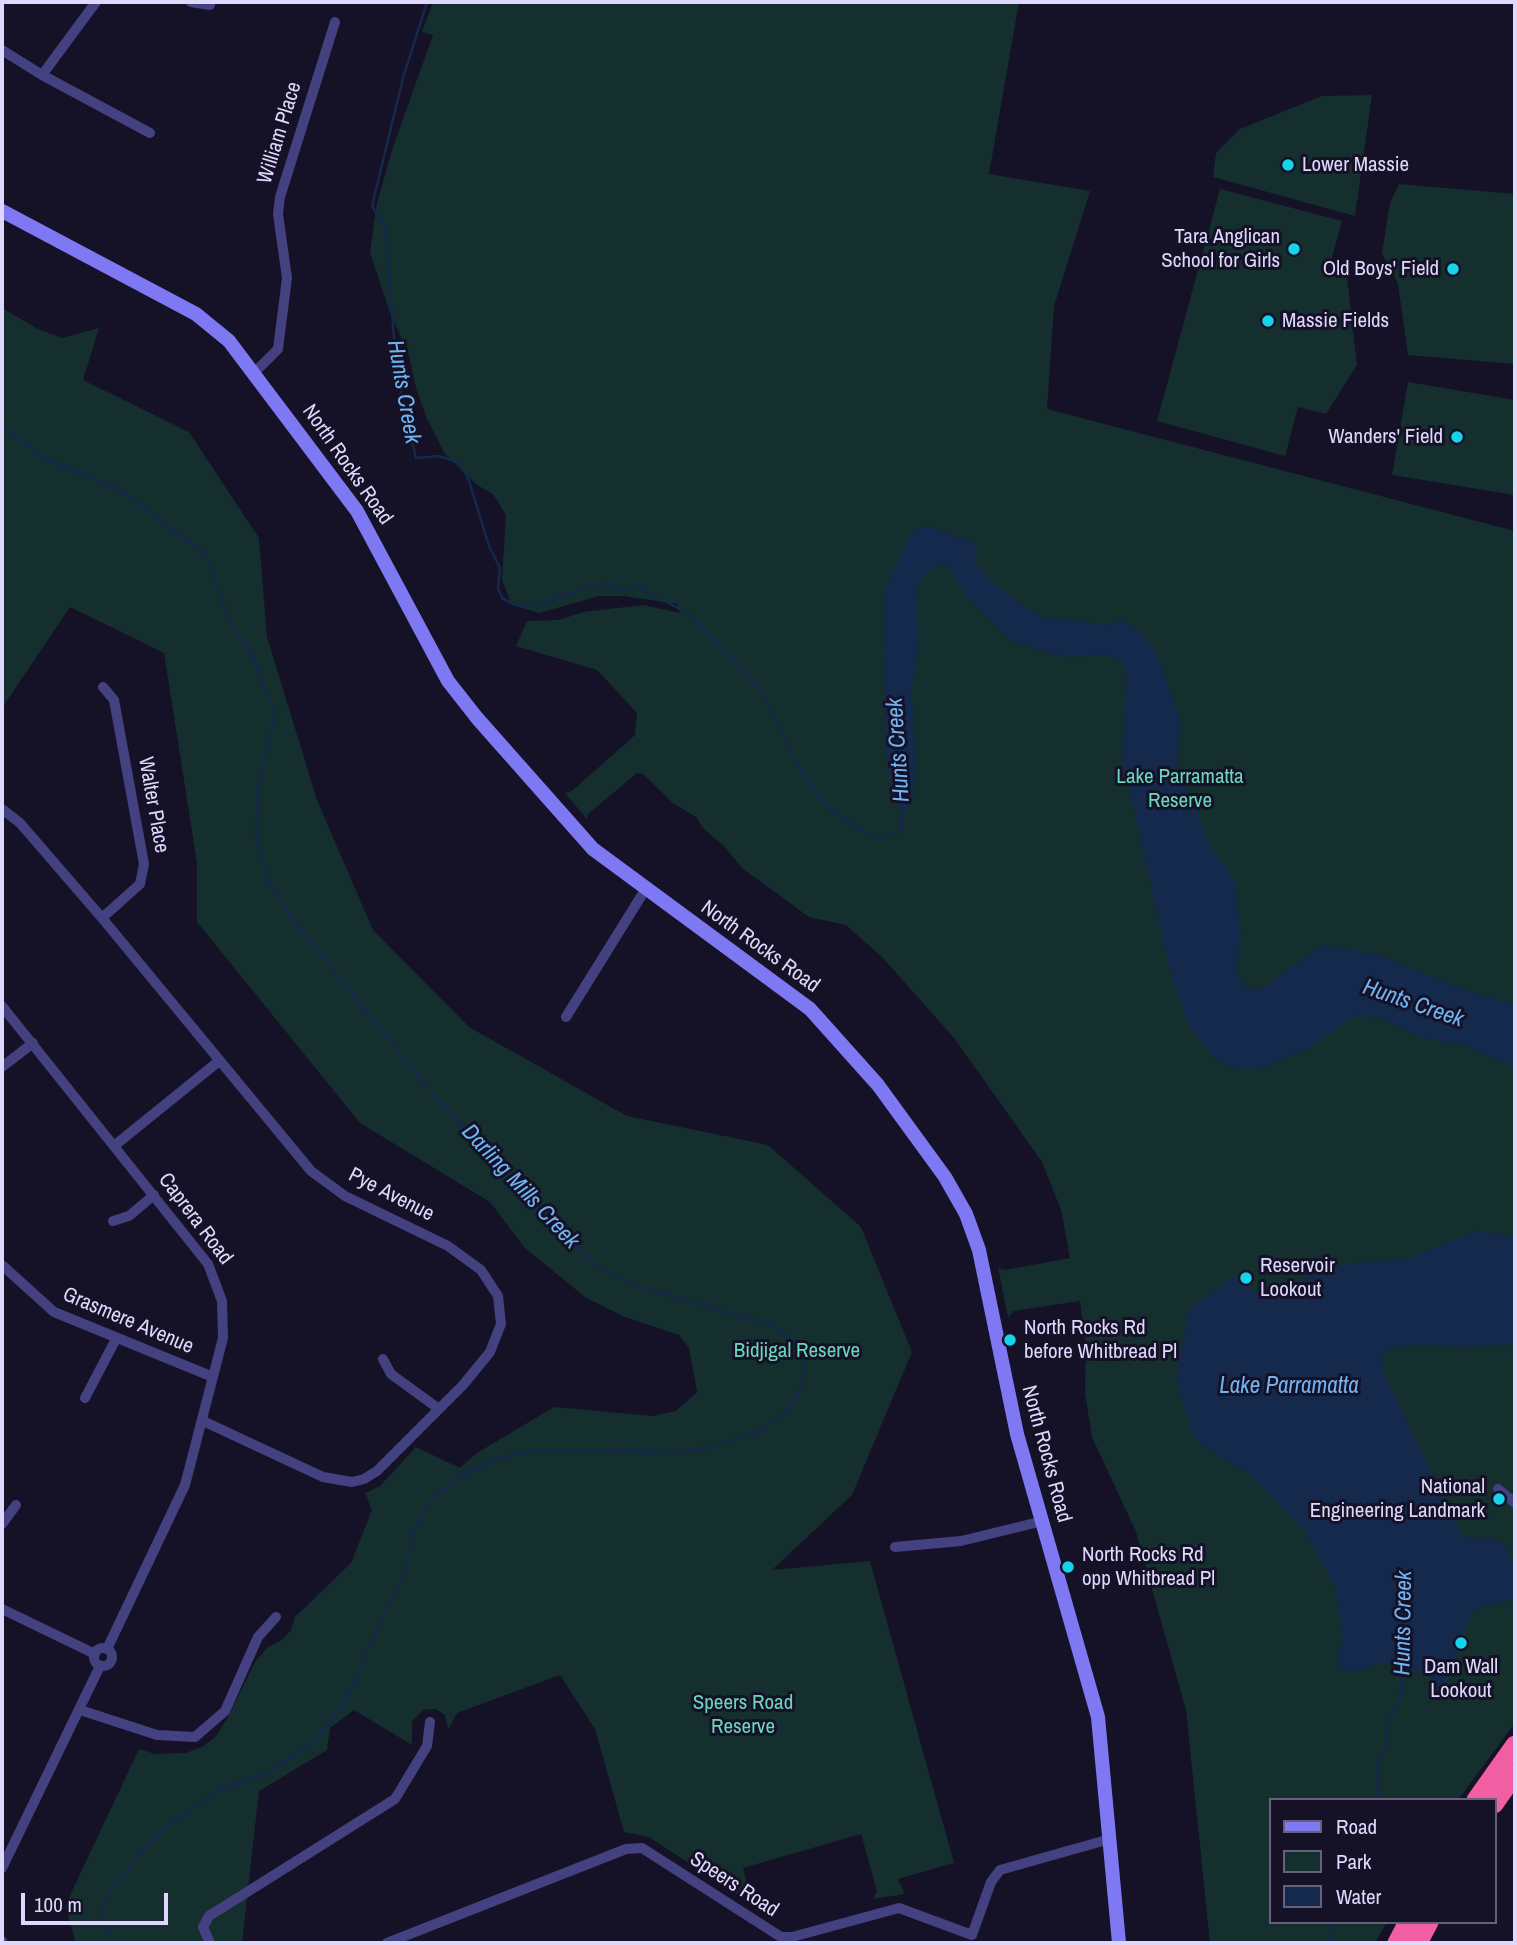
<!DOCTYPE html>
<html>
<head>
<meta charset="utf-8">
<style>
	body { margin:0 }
	#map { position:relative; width:1517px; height:1945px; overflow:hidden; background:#151126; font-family:"Archivo Narrow",sans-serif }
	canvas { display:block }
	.frame { position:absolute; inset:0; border:4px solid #ded9fc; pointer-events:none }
	.legend { position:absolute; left:1269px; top:1798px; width:228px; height:126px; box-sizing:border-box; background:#151126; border:2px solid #65617c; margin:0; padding:9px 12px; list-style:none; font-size:21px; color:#ded9fc }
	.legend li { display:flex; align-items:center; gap:14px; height:35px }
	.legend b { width:35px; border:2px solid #65617c }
	.scale { position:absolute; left:21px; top:1893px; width:147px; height:32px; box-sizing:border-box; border:4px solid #ded9fc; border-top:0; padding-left:9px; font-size:21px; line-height:24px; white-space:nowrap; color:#ded9fc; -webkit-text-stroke:5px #151126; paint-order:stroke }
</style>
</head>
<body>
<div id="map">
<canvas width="1517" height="1945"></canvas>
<div class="frame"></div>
<ul class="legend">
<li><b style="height:9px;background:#7e79f3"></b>Road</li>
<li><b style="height:19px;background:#152f2f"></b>Park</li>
<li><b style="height:19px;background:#15294c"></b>Water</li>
</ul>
<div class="scale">100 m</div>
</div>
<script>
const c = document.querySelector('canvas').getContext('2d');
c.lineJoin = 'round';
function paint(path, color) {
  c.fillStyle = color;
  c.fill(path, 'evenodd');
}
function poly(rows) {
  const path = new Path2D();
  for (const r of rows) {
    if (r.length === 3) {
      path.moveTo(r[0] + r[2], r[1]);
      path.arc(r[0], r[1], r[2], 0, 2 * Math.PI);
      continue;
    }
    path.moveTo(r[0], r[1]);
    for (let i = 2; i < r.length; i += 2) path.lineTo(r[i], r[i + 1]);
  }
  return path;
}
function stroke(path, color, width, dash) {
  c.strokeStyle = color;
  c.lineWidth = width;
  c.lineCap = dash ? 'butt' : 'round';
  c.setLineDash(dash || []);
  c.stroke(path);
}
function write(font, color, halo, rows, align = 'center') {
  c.font = font + ' "Archivo Narrow",sans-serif';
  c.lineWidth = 6;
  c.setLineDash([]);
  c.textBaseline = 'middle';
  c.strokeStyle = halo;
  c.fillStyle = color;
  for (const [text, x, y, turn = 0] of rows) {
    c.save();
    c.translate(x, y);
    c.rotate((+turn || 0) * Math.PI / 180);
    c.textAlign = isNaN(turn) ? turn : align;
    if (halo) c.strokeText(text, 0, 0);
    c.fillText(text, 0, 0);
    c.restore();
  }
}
paint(poly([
	[433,2,1019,2,989,174,1090,191,1054,306,1047,409,1515,531,1515,1723,1458,1800,1270,1800,1270,1922,1387,1922,1375,1943,1210,1943,1186,1710,1136,1532,1092,1437,1085,1393,1086,1345,1080,1301,1014,1311,1008,1317,998,1268,1005,1270,1070,1258,1061,1210,1042,1162,954,1038,882,957,846,925,809,917,742,868,724,846,703,828,696,817,673,803,643,774,637,773,588,814,587,819,565,793,572,791,635,735,637,713,597,670,516,646,527,621,559,620,583,612,643,605,680,613,677,604,624,596,599,596,539,613,512,605,502,580,506,515,493,494,477,485,445,454,427,419,416,388,409,356,389,310,370,252,377,203,392,150,433,35,422,32],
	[1372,95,1355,216,1213,177,1216,153,1240,129,1322,96],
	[1399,184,1515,194,1515,364,1408,355,1398,284,1382,253,1390,203],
	[1220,189,1342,221,1328,272,1347,277,1357,365,1326,414,1298,407,1285,456,1157,421],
	[2,308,38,329,62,338,99,328,83,380,189,432,259,538,267,637,317,800,373,930,469,1027,627,1116,768,1145,861,1227,912,1352,852,1495,772,1570,870,1561,954,1863,898,1879,905,1894,873,1899,877,1891,861,1834,743,1868,753,1905,649,1837,624,1832,595,1729,560,1675,457,1713,448,1730,445,1715,435,1709,423,1710,412,1721,412,1745,354,1710,330,1728,327,1750,259,1791,242,1943,76,1943,65,1906,139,1749,155,1754,186,1753,204,1746,216,1736,227,1719,255,1662,267,1648,282,1640,291,1630,295,1617,351,1563,372,1510,365,1493,380,1486,416,1447,460,1468,477,1453,554,1407,653,1416,676,1411,697,1392,689,1348,679,1335,625,1317,585,1297,525,1248,490,1202,360,1123,197,922,197,863,164,653,70,607,2,708],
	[1408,382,1515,400,1515,495,1392,475]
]), '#152f2f');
paint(poly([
	[925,525,974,543,978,553,974,560,989,580,1039,616,1108,625,1120,620,1137,628,1153,649,1162,666,1181,723,1176,766,1197,811,1209,845,1235,881,1241,929,1237,965,1242,985,1258,991,1322,945,1379,955,1468,991,1515,1004,1515,1067,1466,1046,1422,1038,1381,1018,1355,1015,1310,1048,1257,1070,1239,1070,1213,1058,1187,1023,1170,970,1122,756,1127,678,1122,662,1107,655,1065,657,1011,641,967,597,949,567,935,565,919,579,917,598,919,645,911,688,916,764,912,800,903,814,889,778,885,745,884,590,913,531],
	[1476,1231,1515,1236,1515,1344,1462,1347,1419,1344,1389,1349,1381,1357,1384,1374,1463,1538,1471,1536,1474,1541,1489,1537,1510,1549,1510,1561,1515,1566,1515,1599,1472,1610,1444,1692,1426,1675,1402,1664,1380,1664,1355,1672,1336,1668,1343,1635,1335,1587,1305,1531,1250,1475,1195,1440,1176,1379,1189,1310,1234,1276,1256,1293,1280,1290,1333,1265,1406,1259]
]), '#15294c');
stroke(poly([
	[427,2,403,78,372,206,385,228,397,374,416,458,439,456,460,463,469,481,489,546,500,568,498,589,503,599,516,605,540,604,591,586,608,584,623,590,637,586,692,616,750,679,765,696,796,764,829,809,866,833,884,839,901,830,903,811],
	[2,427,44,458,118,489,206,554,230,624,250,650,275,714,258,791,256,834,269,882,298,926,424,1083,548,1222,598,1266,634,1285,770,1325,801,1345,805,1366,799,1392,787,1411,760,1431,710,1448,673,1452,536,1450,500,1458,463,1474,431,1500,415,1530,405,1571,343,1704,312,1743,267,1773,220,1790,170,1824,141,1852,105,1898,102,1914,113,1943],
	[1376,1800,1379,1792,1377,1779,1379,1761,1388,1745,1386,1726,1401,1698,1402,1664],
	[1328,1943,1332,1922]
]), '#15294c', 2.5);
stroke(poly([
	[191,2,210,5],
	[2,50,42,75,150,133],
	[42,75,96,2],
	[254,373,278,349,287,278,278,214,280,197,335,22],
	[2,809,20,823,102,918,311,1171,345,1196,448,1246,481,1270,498,1296,501,1324,490,1352,463,1385,377,1471,364,1479,352,1482,323,1477,203,1421],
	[102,918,140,884,144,864,114,700,103,687],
	[2,1006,208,1264,222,1301,223,1338,185,1485,107,1649],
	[566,1017,645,890],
	[2,1067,33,1043],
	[114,1146,219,1061],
	[113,1221,129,1216,154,1195],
	[2,1265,54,1312,213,1377],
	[383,1359,391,1374,439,1409],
	[85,1398,116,1339],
	[1498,1489,1515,1503],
	[2,1524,16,1505],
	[895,1547,961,1541,1043,1521],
	[2,1609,95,1654],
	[103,1657,9],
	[80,1710,157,1735,195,1737,225,1711,258,1637,276,1617],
	[2,1868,100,1666],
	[2,1941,2,1943],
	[210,1943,203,1927,209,1916,395,1799,427,1746,430,1722],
	[387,1943,626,1849,642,1848,781,1937,792,1937,899,1908,972,1935,991,1882,1000,1870,1110,1839]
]), '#444180', 10);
stroke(poly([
	[2,211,196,314,229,341,357,511,448,681,477,718,593,849,810,1009,878,1085,945,1177,966,1214,979,1250,1017,1434,1098,1717,1119,1943]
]), '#7e79f3', 14);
stroke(poly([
	[1476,1800,1515,1745],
	[1494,1804,1515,1774],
	[1397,1943,1408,1922],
	[1418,1943,1429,1922]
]), '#f15fa2', 19);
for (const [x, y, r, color] of [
	[1288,165,7,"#16d2eb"],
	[1294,249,7,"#16d2eb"],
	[1453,269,7,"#16d2eb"],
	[1268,321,7,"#16d2eb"],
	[1457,437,7,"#16d2eb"],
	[1246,1278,7,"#16d2eb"],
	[1010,1340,7,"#16d2eb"],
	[1499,1499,7,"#16d2eb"],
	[1068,1567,7,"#16d2eb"],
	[1461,1643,7,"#16d2eb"]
]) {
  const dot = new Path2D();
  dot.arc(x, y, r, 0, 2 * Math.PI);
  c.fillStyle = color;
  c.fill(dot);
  stroke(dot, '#151126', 2.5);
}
write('21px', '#ded9fc', '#151126', [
	["William Place",280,133,-73],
	["North Rocks Road",347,465,55],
	["Walter Place",153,805,80],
	["North Rocks Road",760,947,36],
	["Pye Avenue",391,1195,27],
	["Caprera Road",195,1219,53],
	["Grasmere Avenue",128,1321,23],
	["North Rocks Road",1046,1454,75],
	["Speers Road",734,1885,33]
]);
write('21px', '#ded9fc', '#151126', [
	["Lower Massie",1302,165],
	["Tara Anglican",1280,237,"right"],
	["School for Girls",1280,261,"right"],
	["Old Boys' Field",1439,269,"right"],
	["Massie Fields",1282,321],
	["Wanders' Field",1443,437,"right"],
	["Reservoir",1260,1266],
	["Lookout",1260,1290],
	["North Rocks Rd",1024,1328],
	["before Whitbread Pl",1024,1352],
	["National",1485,1487,"right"],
	["Engineering Landmark",1485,1511,"right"],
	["North Rocks Rd",1082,1555],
	["opp Whitbread Pl",1082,1579],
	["Dam Wall",1461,1667,"center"],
	["Lookout",1461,1691,"center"]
], 'left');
write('21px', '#6bd6bd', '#151126', [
	["Lake Parramatta",1180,777],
	["Reserve",1180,801],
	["Bidjigal Reserve",797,1351],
	["Speers Road",743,1703],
	["Reserve",743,1727]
]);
write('italic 23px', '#70b4f3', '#151126', [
	["Hunts Creek",403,392,80],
	["Hunts Creek",899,750,-94],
	["Hunts Creek",1413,1004,19],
	["Darling Mills Creek",520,1187,47],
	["Lake Parramatta",1289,1387],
	["Hunts Creek",1404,1623,-89]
]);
</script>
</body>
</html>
